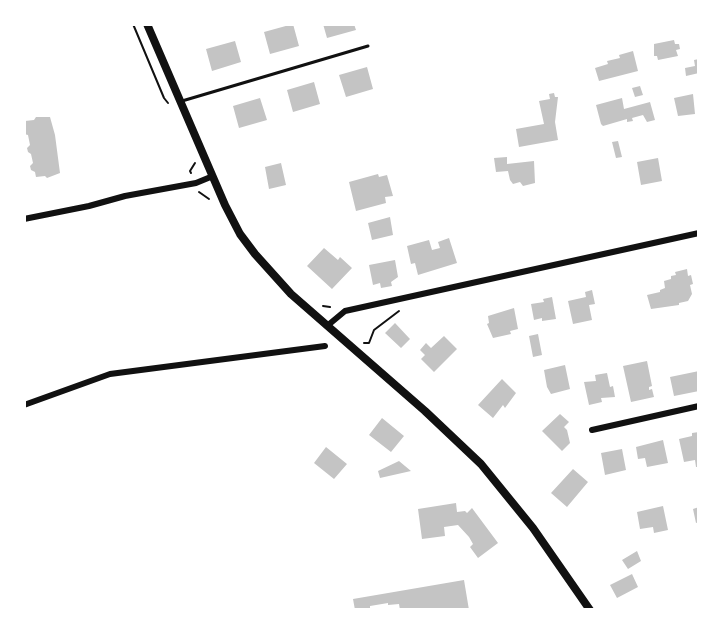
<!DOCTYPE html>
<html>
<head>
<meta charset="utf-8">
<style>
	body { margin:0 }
	#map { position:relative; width:723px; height:634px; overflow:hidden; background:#fff; font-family:"Times New Roman",serif }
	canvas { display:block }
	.frame { position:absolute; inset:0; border:26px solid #fff; pointer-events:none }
</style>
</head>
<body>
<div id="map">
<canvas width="723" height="634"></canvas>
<div class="frame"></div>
</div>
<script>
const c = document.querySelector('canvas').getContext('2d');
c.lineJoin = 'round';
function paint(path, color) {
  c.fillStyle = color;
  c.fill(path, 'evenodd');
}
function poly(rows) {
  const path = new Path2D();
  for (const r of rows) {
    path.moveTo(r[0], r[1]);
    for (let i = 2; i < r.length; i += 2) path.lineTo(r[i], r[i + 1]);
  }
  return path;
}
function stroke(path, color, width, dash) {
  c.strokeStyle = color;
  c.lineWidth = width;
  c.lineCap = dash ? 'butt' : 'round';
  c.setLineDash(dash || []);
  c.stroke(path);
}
paint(poly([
	[293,24,299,46,270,54,264,32],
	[323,24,354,24,356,30,327,38],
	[674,40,675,44,679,44,680,49,676,50,678,56,658,60,657,56,654,56,654,44],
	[235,41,241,62,212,71,206,49],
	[633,51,638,71,599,81,595,68,608,64,607,61,620,58,619,55],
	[699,59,699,73,686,76,685,68,695,66,694,60],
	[367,67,373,89,346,97,339,75],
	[314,82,320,104,293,112,287,90],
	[640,86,643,95,635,97,632,88],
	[554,93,555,97,558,97,555,122,558,140,519,147,516,129,544,124,539,101,550,99,549,94],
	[693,94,695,114,678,116,674,98],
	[260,98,267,120,239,128,233,106],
	[622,98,624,109,650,102,655,120,647,122,643,115,632,118,633,121,627,122,627,119,603,126,601,124,596,105],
	[36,117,50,117,55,135,60,173,47,178,45,176,36,177,35,172,31,170,30,166,33,163,31,154,28,152,27,148,30,145,28,135,24,134,25,121,34,120],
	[618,141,622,157,616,158,612,142],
	[507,157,507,164,534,161,535,183,523,186,520,182,513,184,510,180,508,171,496,172,494,158],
	[658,158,662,181,641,185,637,162],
	[281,163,286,185,269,189,265,167],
	[378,174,379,177,387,175,393,196,385,197,386,203,356,211,349,182],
	[390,217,393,235,372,240,368,223],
	[449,238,457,263,418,275,415,263,411,264,407,246,429,240,432,250,440,248,438,242],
	[324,248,338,260,340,257,352,268,332,289,307,266],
	[395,260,398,277,391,282,392,286,381,288,380,283,373,285,369,265],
	[687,269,688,276,691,275,693,284,690,285,692,294,688,301,679,303,679,305,651,309,647,295,660,292,660,290,665,288,664,281,671,279,671,276,676,275,675,272],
	[592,290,595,304,589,305,592,320,573,324,568,301,586,297,585,292],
	[552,297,556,319,542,321,542,318,534,320,531,304,544,302,543,299],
	[514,308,518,329,510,331,511,334,493,338,487,324,489,323,488,316],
	[395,323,410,339,401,348,385,333],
	[538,334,542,355,533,357,529,336],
	[444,336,457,349,434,372,421,359,425,355,420,350,426,343,431,348],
	[647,361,652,386,649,387,649,390,652,389,654,397,631,402,623,366],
	[565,365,570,389,551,394,547,387,544,370],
	[699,371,699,391,674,396,670,377],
	[607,373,610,387,613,386,615,397,601,398,602,402,589,405,584,382,596,381,595,375],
	[502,379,516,393,505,408,503,405,493,418,478,405],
	[560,414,569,422,564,427,567,430,570,443,562,451,542,431],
	[382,418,404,436,391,452,369,435],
	[699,432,699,467,696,467,695,460,684,462,679,439,692,436,692,433],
	[663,440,668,463,647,467,645,458,638,459,636,447],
	[326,447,347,464,334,479,314,463],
	[622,449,626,470,605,475,601,453],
	[399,461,411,471,380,478,378,471],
	[573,469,588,482,567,507,551,493],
	[456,503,457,512,465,511,467,513,472,508,498,543,478,558,470,547,473,544,469,537,458,525,444,527,445,536,422,539,418,509],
	[663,506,668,530,654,533,653,527,640,529,637,512],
	[699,507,699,522,696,523,693,509],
	[637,551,641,561,628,569,622,560],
	[632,574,638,587,617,598,610,585],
	[464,580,469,610,400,610,399,604,388,605,388,603,370,606,370,610,355,610,353,599]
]), '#c4c4c4');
stroke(poly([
	[133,24,164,98,168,103],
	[191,173,190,171,195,163],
	[199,192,209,199],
	[323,306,330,307],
	[364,343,369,343,374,330,399,311]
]), '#111', 2);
stroke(poly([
	[182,101,368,46]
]), '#111', 3);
stroke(poly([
	[24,219,89,206,125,196,196,183,213,176],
	[327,326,345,311,699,233],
	[24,405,110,374,325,346],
	[592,430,699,406]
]), '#111', 6);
stroke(poly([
	[147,24,225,205,240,234,255,254,291,294,425,411,481,464,533,528,590,610]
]), '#111', 8);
</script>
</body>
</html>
